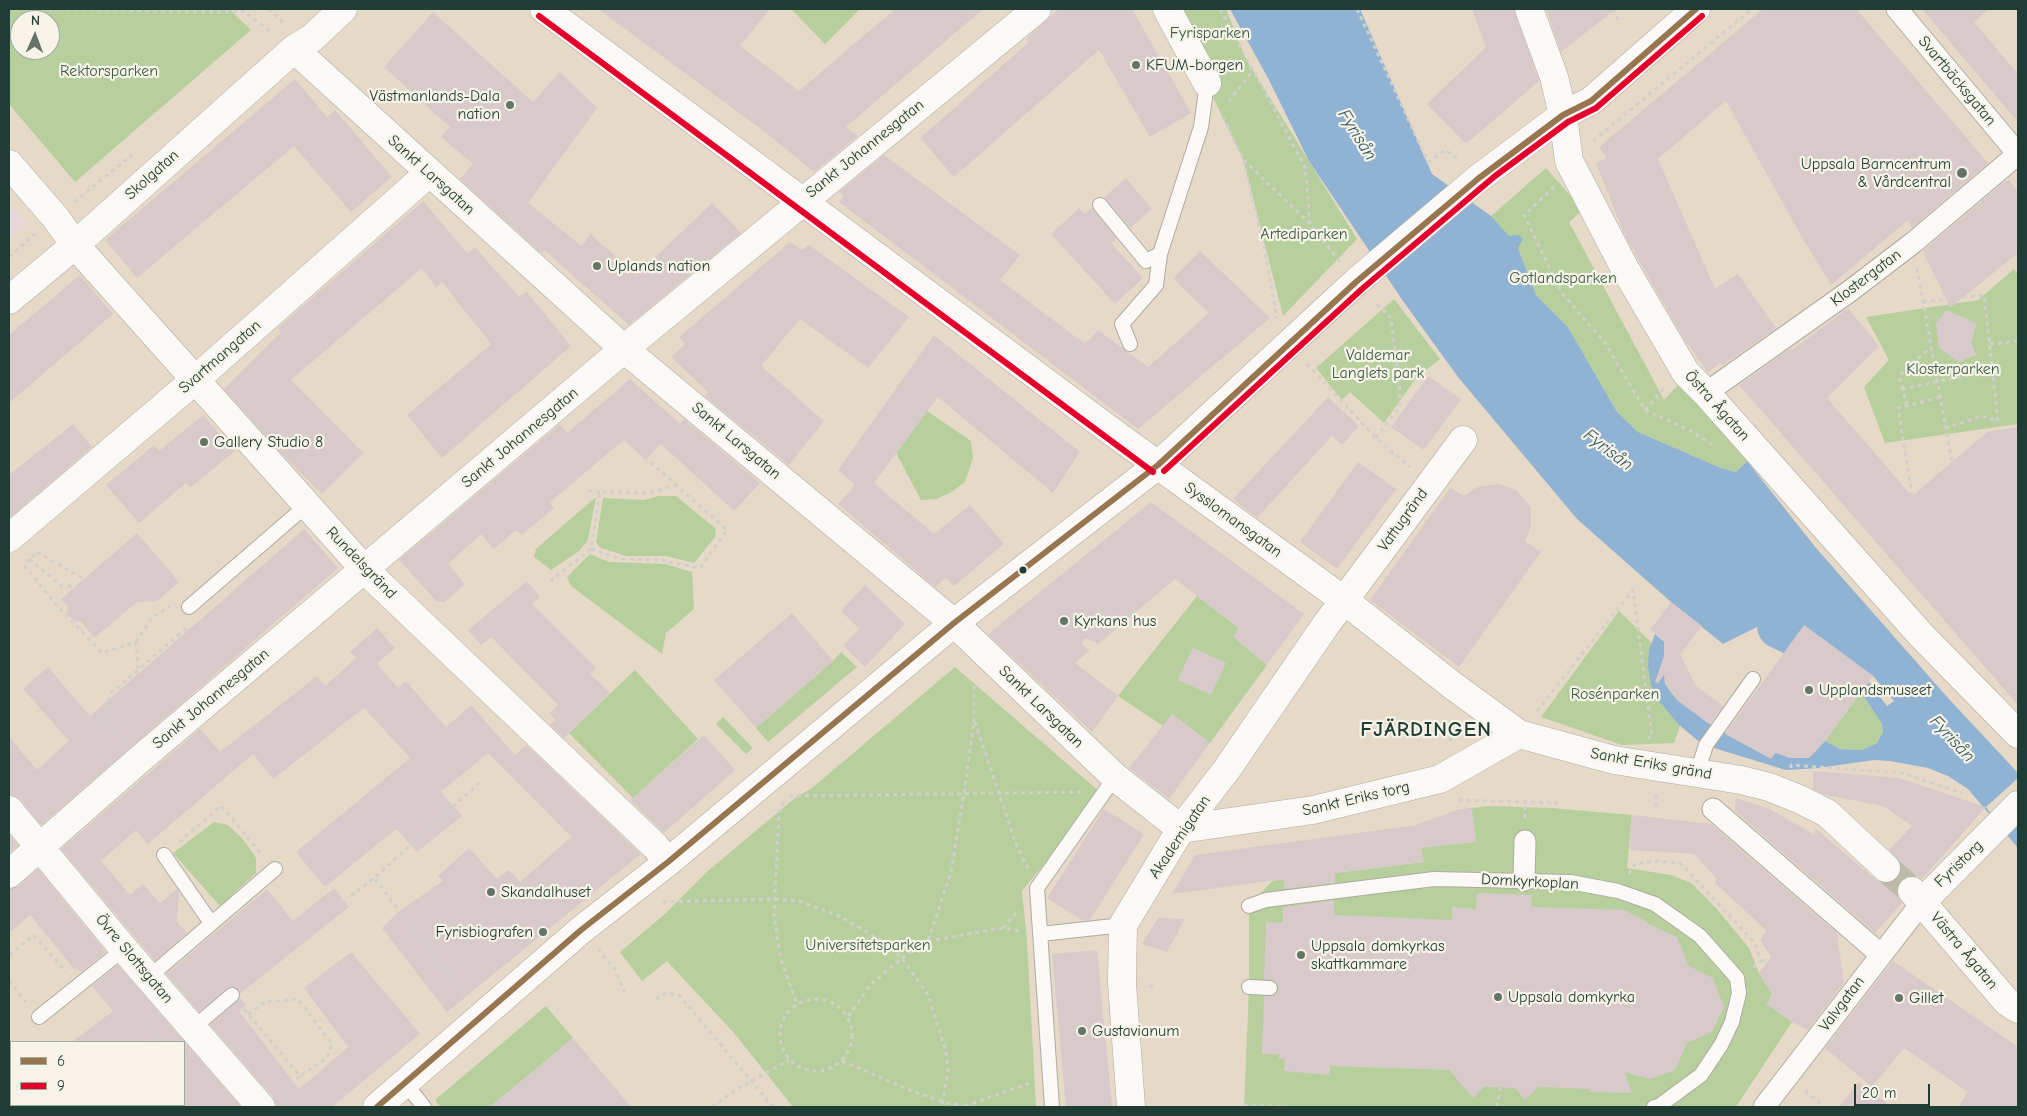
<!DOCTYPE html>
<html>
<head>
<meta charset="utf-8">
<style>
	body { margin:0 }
	#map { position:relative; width:2027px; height:1116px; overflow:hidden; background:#e6d9c8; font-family:"Comic Neue",sans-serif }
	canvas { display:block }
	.frame { position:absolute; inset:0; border:10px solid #1f3d34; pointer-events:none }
	.legend { position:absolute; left:10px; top:1041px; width:175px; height:65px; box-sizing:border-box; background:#f7f3e8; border:1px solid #a1aaa0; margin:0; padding:6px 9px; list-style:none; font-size:15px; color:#1f3d34 }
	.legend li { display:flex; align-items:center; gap:10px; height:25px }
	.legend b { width:25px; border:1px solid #a1aaa0 }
	.north { position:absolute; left:10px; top:10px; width:50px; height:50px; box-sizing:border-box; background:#f7f3e8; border:1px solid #a1aaa0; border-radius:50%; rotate:2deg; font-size:14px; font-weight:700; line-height:20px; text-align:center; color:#1f3d34 }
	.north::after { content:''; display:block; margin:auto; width:18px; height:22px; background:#657468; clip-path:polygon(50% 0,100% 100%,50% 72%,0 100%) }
	.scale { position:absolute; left:1854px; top:1084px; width:76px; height:22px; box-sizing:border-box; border:2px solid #1f3d34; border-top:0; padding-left:6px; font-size:15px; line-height:18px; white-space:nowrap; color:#1f3d34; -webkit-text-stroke:4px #f7f3e8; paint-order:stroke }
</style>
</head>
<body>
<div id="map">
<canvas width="2027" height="1116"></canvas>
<div class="frame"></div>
<ul class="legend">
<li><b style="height:6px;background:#97764f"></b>6</li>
<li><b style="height:6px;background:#e4002b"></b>9</li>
</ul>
<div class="north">N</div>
<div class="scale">20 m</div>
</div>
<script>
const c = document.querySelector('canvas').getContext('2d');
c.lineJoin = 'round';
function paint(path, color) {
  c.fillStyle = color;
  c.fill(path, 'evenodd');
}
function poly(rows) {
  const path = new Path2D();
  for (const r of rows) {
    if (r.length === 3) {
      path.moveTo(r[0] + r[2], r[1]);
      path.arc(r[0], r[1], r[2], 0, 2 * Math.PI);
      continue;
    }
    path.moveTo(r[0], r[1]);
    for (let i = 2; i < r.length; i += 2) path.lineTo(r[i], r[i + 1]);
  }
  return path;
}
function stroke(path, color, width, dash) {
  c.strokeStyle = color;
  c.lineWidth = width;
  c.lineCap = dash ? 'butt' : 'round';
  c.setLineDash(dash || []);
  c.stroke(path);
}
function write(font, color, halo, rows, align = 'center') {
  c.font = font + ' "Comic Neue",sans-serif';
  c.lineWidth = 4.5;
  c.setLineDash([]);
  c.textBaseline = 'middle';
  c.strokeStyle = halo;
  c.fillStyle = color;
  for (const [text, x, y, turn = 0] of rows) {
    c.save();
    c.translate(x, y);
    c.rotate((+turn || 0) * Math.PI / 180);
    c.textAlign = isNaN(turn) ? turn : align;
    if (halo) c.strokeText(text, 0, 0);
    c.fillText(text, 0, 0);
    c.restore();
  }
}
paint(poly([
	[9,205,27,223,9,239]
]), '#ead5da');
paint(poly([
	[9,9,229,9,251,30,75,182,9,104],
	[20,20,50,20,50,50,20,50],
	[791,9,857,9,858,11,825,44],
	[1170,9,1226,9,1246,59,1357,239,1283,316,1243,159],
	[1546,168,1583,210,1569,222,1664,400,1679,384,1747,461,1736,472,1721,468,1638,432,1617,412,1568,327,1536,295,1518,248,1491,216],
	[2014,269,2018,274,2018,424,1885,443,1864,387,1889,360,1866,317,1978,300],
	[1394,299,1440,359,1416,378,1384,423,1350,392,1342,400,1316,368],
	[927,411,971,441,973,458,965,482,950,493,936,499,921,500,896,453],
	[658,496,676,496,716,529,715,537,694,563,666,556,626,556,601,548,596,543,603,498,644,500],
	[596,497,588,540,579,551,551,570,534,557,536,549],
	[590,554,609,562,665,564,692,572,694,609,666,633,662,654,571,586,567,577],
	[1197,596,1239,628,1234,637,1267,665,1210,743,1172,714,1163,726,1118,696],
	[1193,648,1225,663,1211,694,1178,680],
	[1619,611,1658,649,1659,683,1683,717,1674,743,1622,745,1541,717],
	[841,652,857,667,768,742,756,728,833,661],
	[955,667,1101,793,1022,891,1027,941,1036,1107,793,1107,734,1033,667,961,642,981,620,952,666,913,709,870,795,798,812,788],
	[635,670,698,739,633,798,569,733],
	[1861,692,1882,724,1883,732,1877,743,1862,750,1840,749,1825,741],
	[723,717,753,748,746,754,716,724],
	[1489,806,1552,808,1632,815,1627,868,1671,875,1691,883,1716,908,1749,948,1759,973,1772,994,1767,1004,1792,1022,1736,1107,1244,1107,1249,987,1249,906,1272,881,1423,862,1417,825,1457,810],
	[214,822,228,825,243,839,256,858,256,873,220,906,173,853],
	[546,1006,573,1038,490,1107,440,1107,435,1100]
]), '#b6cf9d');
paint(poly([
	[1230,9,1360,9,1432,174,1491,216,1509,236,1519,235,1523,239,1518,248,1536,295,1568,327,1617,412,1638,432,1721,468,1736,472,1747,461,1816,548,1948,698,2018,773,2018,848,1968,789,1948,776,1928,768,1890,761,1874,760,1819,768,1786,770,1714,748,1697,740,1678,724,1660,702,1651,686,1648,666,1649,650,1655,634,1667,644,1664,656,1665,684,1677,700,1708,723,1733,737,1790,758,1802,758,1813,754,1825,741,1840,749,1862,750,1877,743,1883,732,1882,724,1861,692,1869,682,1887,706,1894,701,1873,676,1804,625,1779,616,1723,644,1671,602,1577,519,1458,377,1403,301,1309,161,1269,80]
]), '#90b2d3');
paint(poly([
	[2018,778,2018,821,2005,833,1986,807]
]), '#e6d9c8');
stroke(poly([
	[1780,626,1797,634]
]), '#90b2d3', 46);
paint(poly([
	[598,9,770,9,740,46,799,91,895,9,983,9,846,127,858,136,814,172,761,129],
	[1059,9,1132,9,1191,113,1150,137,1099,50,954,177,920,138,1029,42,1026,39],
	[1472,9,1514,9,1539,81,1466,144,1427,104,1486,47],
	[1546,9,1616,9,1561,52],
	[1763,9,1856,9,1988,163,1912,228,1908,220,1831,285,1799,232,1726,101,1658,159,1715,289,1738,274,1776,328,1722,366,1720,363,1708,372,1684,339,1638,259,1625,236,1596,163,1607,158,1599,147],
	[1922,9,1989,9,1974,22,2018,74,2018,122],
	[433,12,533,102,560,72,597,108,528,203,582,246,590,234,637,275,712,203,741,233,629,325,544,250,542,253,539,251,460,179,473,164,441,137,450,127,384,67],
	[295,79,327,117,335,110,392,177,351,212,294,146,137,278,105,240],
	[884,155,1020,255,1000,280,1085,344,1098,330,1148,367,1209,313,1173,279,1200,251,1270,318,1138,429,839,202,844,196,839,192],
	[1126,178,1152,209,1130,228,1104,197],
	[2009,180,2018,192,2018,253,1950,308,1923,251,2004,182],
	[423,201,467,253,475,247,519,297,527,292,571,346,442,458,407,415,491,344,442,282,436,288,422,268,291,380,363,453,322,494,282,454,224,389,281,332,278,328],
	[1079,208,1085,214,1092,208,1117,239,1111,243,1143,278,1115,304,1051,234],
	[790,242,802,250,809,245,909,317,868,368,800,319,761,366,824,421,789,465,705,396,708,392,671,357,685,344,679,337],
	[80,275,113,314,9,403,9,335],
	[1848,308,1879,346,1827,398,1912,496,1987,432,2018,427,2018,705,1739,385,1791,348,1792,350],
	[1947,310,1977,324,1971,342,1976,355,1959,362,1939,348,1936,323],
	[934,335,1080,452,1053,493,938,397,874,483,934,534,970,505,1004,544,954,586,946,578,935,587,838,504,855,485,838,470],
	[1428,376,1461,399,1424,450,1391,427],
	[630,379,680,424,684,419,760,483,734,511,661,444,646,460,624,440,550,502,554,508,522,535,516,530,494,549,481,534,448,564,465,584,445,602,437,602,399,560,560,424,567,433],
	[1328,397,1359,426,1342,445,1332,436,1257,518,1233,499],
	[203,415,235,451,190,488,186,483,139,523,106,485,154,445,159,451],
	[73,424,92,447,9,518,9,475],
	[1358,462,1396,489,1337,569,1300,542],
	[1499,484,1517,490,1531,508,1531,526,1525,541,1541,552,1459,667,1370,600,1450,488,1464,496,1478,487],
	[1151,502,1304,614,1267,665,1233,637,1239,628,1175,579,1098,644,1085,638,1082,644,1090,650,1075,663,1118,696,1092,732,988,634],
	[304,529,338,568,41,825,21,800,15,796,9,795,9,737,37,770,69,741,23,689,48,667,90,716],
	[137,533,179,582,157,601,137,602,94,638,81,621,76,622,67,614,68,607,61,599],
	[527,581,540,597,532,604,596,668,590,674,610,693,564,738,550,725,556,720,549,713,558,705,491,637,481,645,468,630],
	[865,585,905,624,865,667,843,646,859,629,841,611],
	[1671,602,1702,626,1680,654,1696,686,1723,706,1710,724,1678,701,1665,684,1664,675,1658,683,1655,682,1664,656,1664,640,1650,630],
	[792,613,833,661,756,728,714,680],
	[1804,625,1873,676,1825,741,1809,758,1790,758,1776,752,1771,759,1725,734],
	[377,628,395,648,377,664,398,688,406,681,446,727,471,705,515,755,526,745,641,854,447,1012,382,928,398,912,443,881,438,876,469,848,497,879,509,870,520,882,571,837,488,753,441,792,462,816,417,852,396,829,325,887,296,852,410,758,364,708,273,779,253,754,148,844,136,830,101,861,130,895,143,884,160,903,177,889,179,893,177,922,187,933,155,961,61,849,200,729,220,752,317,676,325,686,356,658,350,652],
	[1193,648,1226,663,1211,694,1178,680],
	[1172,714,1210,743,1169,799,1129,768],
	[704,735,735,770,664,833,630,800],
	[1813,771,1899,778,1986,807,1922,879,1917,876,1910,876,1902,879,1897,886,1897,893,1902,903,1875,933,1735,811,1736,798,1770,809,1815,835,1815,828,1876,880,1883,883,1890,883,1897,879,1901,872,1901,864,1889,850,1912,826,1883,806,1826,795,1813,789],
	[1472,808,1476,842,1421,848,1424,862,1335,873,1335,883,1284,889,1284,879,1172,894,1195,855,1417,825,1457,810],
	[1104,809,1144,834,1090,920,1083,921,1047,898],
	[1632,815,1711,824,1837,933,1844,982,1808,1030,1792,1022,1767,1004,1772,994,1759,973,1771,957,1760,940,1766,930,1715,883,1717,879,1694,854,1630,850],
	[9,834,18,845,9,853],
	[38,869,106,952,81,972,77,968,75,970,30,915,9,933,9,889,19,886],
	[334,888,349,907,241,993,235,987,230,987,199,1012,166,974,267,889,293,921],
	[1477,893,1532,895,1531,907,1625,910,1647,922,1648,924,1677,937,1689,966,1713,978,1724,1007,1712,1032,1687,1043,1675,1070,1650,1079,1624,1072,1632,1093,1589,1092,1590,1089,1539,1087,1525,1100,1515,1088,1484,1087,1473,1098,1449,1070,1330,1066,1330,1075,1284,1071,1285,1059,1279,1059,1279,1054,1262,1054,1264,996,1274,996,1279,988,1274,980,1264,979,1266,922,1283,923,1283,907,1334,900,1334,915,1452,920,1452,907,1476,909],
	[1158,918,1185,919,1167,952,1142,944],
	[1097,950,1112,1107,1066,1107,1052,954],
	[351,952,420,1034,332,1107,276,1107,273,1097,210,1025,240,998,246,1005,239,1011,299,1089,348,1047,304,988],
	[1893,961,2018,1047,2018,1107,1958,1107,1968,1092,1904,1048,1872,1087,1825,1048],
	[118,965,241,1107,184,1107,184,1042,72,1042,113,1011,92,986],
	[573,1038,631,1107,490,1107],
	[1859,1082,1892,1107,1839,1107]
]), '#d8caca');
stroke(poly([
	[1886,868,1912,891]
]), '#bebaaa', 28, [28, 14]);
const service = poly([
	[1100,205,1146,261,1160,254,1201,127,1207,83],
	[1130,344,1122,324,1156,285,1160,254],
	[189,607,307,505],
	[1697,773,1706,745,1753,679],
	[164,855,211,923],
	[1249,906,1266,900,1434,879,1570,882,1618,891,1655,904,1700,936,1737,978,1739,993,1732,1022,1721,1045,1701,1075,1659,1106,1654,1107],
	[1041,934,1123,925],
	[149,977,275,869],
	[1249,987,1270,988],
	[39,1017,124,949],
	[193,1028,232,995],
	[405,1083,424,1107],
	[151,1105,153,1107],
	[1052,1107,1037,888,1115,777]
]);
const pedestrian = poly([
	[1897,9,2018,154],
	[1706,393,1850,291,1914,242,2018,154],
	[1713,809,1880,954],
	[1524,880,1525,841],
	[1764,1107,1923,901]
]);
const minor = poly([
	[544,9,1111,431,1345,601,1452,685,1519,734,1614,760,1741,780,1769,787,1799,799,1827,813,1886,868],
	[1167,9,1207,83],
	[1529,9,1554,77,1563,115,1569,161,1624,267,1686,373,1706,393,1921,635,2018,734],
	[294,49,624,349,954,623,1115,777,1181,829,1313,810,1440,779,1519,734],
	[9,164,55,217,75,245,365,570,655,846,668,862],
	[9,300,75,245,294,49,312,38,343,9],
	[9,538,195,380,429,173],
	[9,810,124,949,261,1107],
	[9,874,140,759,624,349,1037,9],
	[1912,891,2007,1002,2018,1009],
	[1923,901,2018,805],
	[377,1107,581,930,668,862,954,623,1158,465,1356,282,1479,178,1563,115,1591,101,1696,9],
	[1131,1107,1122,983,1123,925,1181,829,1227,769,1325,626,1463,440]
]);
stroke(service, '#b0ab9f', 16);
stroke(pedestrian, '#b0ab9f', 23);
stroke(minor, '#b0ab9f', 29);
stroke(poly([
	[33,9,244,12],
	[241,9,272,33],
	[268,9,285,24],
	[1220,9,1251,66,1250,74,1229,101],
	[1357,9,1428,162,1445,150,1460,160],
	[1613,9,1618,20],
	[1251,66,1305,167,1310,224],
	[1223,117,1243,159,1263,241,1277,318],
	[1593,141,1752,9],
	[1244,160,1310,224,1340,262],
	[1554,187,1524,215,1561,292,1606,344,1645,410,1689,430,1716,447],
	[74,202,132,155],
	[9,257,35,234],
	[1917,268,1952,462],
	[1923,302,1984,295,1998,421,1982,416,1946,428],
	[1990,344,2018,341],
	[1060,362,1081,341],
	[1307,364,1376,438,1410,467],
	[2018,373,2018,379],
	[1902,389,1993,370],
	[1907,405,1899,376,1931,347],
	[1645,410,1665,387],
	[1376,438,1399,408,1400,391,1391,318,1377,304],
	[588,491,600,492],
	[1912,496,1898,408,1941,397],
	[591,549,621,559,661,560,700,568,727,530,650,462],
	[37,552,84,579],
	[35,554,24,565,53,601,102,653,136,642,138,669],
	[29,559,62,586,76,586],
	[550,581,591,549,600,492,650,493,675,485],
	[136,642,152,618,170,606],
	[1537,711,1633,590,1652,737,1648,738],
	[975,722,1017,847,1028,868],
	[122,740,102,720,111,693,188,627],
	[1450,741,1455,721],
	[1791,768,1791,765,1902,773,1962,793],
	[789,796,1080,792],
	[1459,800,1558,803],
	[784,802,779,811,774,915,780,956,797,1004],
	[1656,807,1656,794],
	[1525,818,1525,802],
	[179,842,221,806,262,855],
	[1629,874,1635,864,1656,861,1680,863,1755,943,1761,961,1752,968],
	[351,896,374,878],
	[1503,899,1504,908],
	[663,902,774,899,799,901,839,916,879,939,902,958,928,995,945,1048,948,1069,942,1107],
	[1003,928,1018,911],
	[928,941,1003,928,1020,931],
	[598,949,614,968,626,995],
	[9,955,34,935,66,972],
	[1761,961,1769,960],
	[9,981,26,1002],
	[1149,986,1156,986],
	[466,996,374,878,479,783],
	[816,1035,36],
	[656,999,665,993,679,995,773,1107],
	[244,1009,300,1076,283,1092],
	[248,1014,265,1002,298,999,332,1044,327,1058,300,1076],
	[848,1016,871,984,902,958,928,941,951,872,964,794,974,721,974,681],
	[151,1042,163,1032],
	[842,1061,910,1090,943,1102,967,1107],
	[1805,1091,1825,1107],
	[1244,1105,1288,1107],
	[965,1106,1032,1082],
	[712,1107,739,1088,789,1060],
	[1497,1107,1500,1088]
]), '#d2d0cb', 3, [4, 4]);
stroke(service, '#fbf9f7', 14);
stroke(pedestrian, '#fbf9f7', 21);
stroke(minor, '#fbf9f7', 28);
stroke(poly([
	[377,1107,581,930,668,862,954,623,1158,465,1356,282,1479,178,1563,115,1591,101,1696,9]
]), '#97764f', 6);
stroke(poly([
	[539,16,1153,472],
	[1164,471,1362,289,1495,176,1568,122,1596,108,1702,16]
]), '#e4002b', 6);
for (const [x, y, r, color] of [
	[1136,65,5,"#657468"],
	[510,105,5,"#657468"],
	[1962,173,6,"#657468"],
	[597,266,5,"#657468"],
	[204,442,5,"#657468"],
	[1023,570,4.5,"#1f3d34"],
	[1064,621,5,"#657468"],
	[1809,690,5,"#657468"],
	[491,892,5,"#657468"],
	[543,932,5,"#657468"],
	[1301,955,5,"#657468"],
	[1498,997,5,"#657468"],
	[1899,998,5,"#657468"],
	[1082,1031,5,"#657468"]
]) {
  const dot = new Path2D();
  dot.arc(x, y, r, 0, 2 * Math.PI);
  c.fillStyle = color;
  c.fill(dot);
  stroke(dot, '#f7f3e8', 2);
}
write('16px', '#3b5f45', '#f7f3e8', [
	["Fyrisparken",1210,33],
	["Rektorsparken",109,71],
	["Artediparken",1304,234],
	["Gotlandsparken",1563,278],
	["Valdemar",1378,355],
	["Langlets park",1378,373],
	["Klosterparken",1953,369],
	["Rosénparken",1615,694],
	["Universitetsparken",868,945]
]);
write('16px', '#1f3d34', '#f7f3e8', [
	["KFUM-borgen",1146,65],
	["Västmanlands-Dala",500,96,"right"],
	["nation",500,114,"right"],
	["Uppsala Barncentrum",1951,164,"right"],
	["& Vårdcentral",1951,182,"right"],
	["Uplands nation",607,266],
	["Gallery Studio 8",214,442],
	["Kyrkans hus",1074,621],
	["Upplandsmuseet",1819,690],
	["Skandalhuset",501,892],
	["Fyrisbiografen",533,932,"right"],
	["Uppsala domkyrkas",1311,946],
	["skattkammare",1311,964],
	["Uppsala domkyrka",1508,997],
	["Gillet",1909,998],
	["Gustavianum",1092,1031]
], 'left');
write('16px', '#1f3d34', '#f7f3e8', [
	["Svartbäcksgatan",1957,81,50],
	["Sankt Johannesgatan",865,149,-39],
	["Skolgatan",152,175,-42],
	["Sankt Larsgatan",431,175,42],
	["Klostergatan",1866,278,-37],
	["Svartmangatan",220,357,-41],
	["Östra Ågatan",1717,406,48],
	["Sankt Johannesgatan",520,438,-40],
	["Sankt Larsgatan",736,441,40],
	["Sysslomansgatan",1233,520,36],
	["Vattugränd",1403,520,-54],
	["Rundelsgränd",361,563,46],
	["Sankt Johannesgatan",211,699,-40],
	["Sankt Larsgatan",1041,707,44],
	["Sankt Eriks gränd",1651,764,10],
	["Sankt Eriks torg",1356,799,-13],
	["Akademigatan",1180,837,-56],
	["Fyristorg",1959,864,-44],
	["Domkyrkoplan",1530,882,3],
	["Västra Ågatan",1964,951,50],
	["Övre Slottsgatan",134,959,50],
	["Valvgatan",1842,1004,-53]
]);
write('italic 18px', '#365b65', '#f7f3e8', [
	["Fyrisån",1357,135,58],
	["Fyrisån",1608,450,37],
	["Fyrisån",1952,739,47]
]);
c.letterSpacing = '1px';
write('bold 21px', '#1f3d34', '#f7f3e8', [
	["FJÄRDINGEN",1426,730]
]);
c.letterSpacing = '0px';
</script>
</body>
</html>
